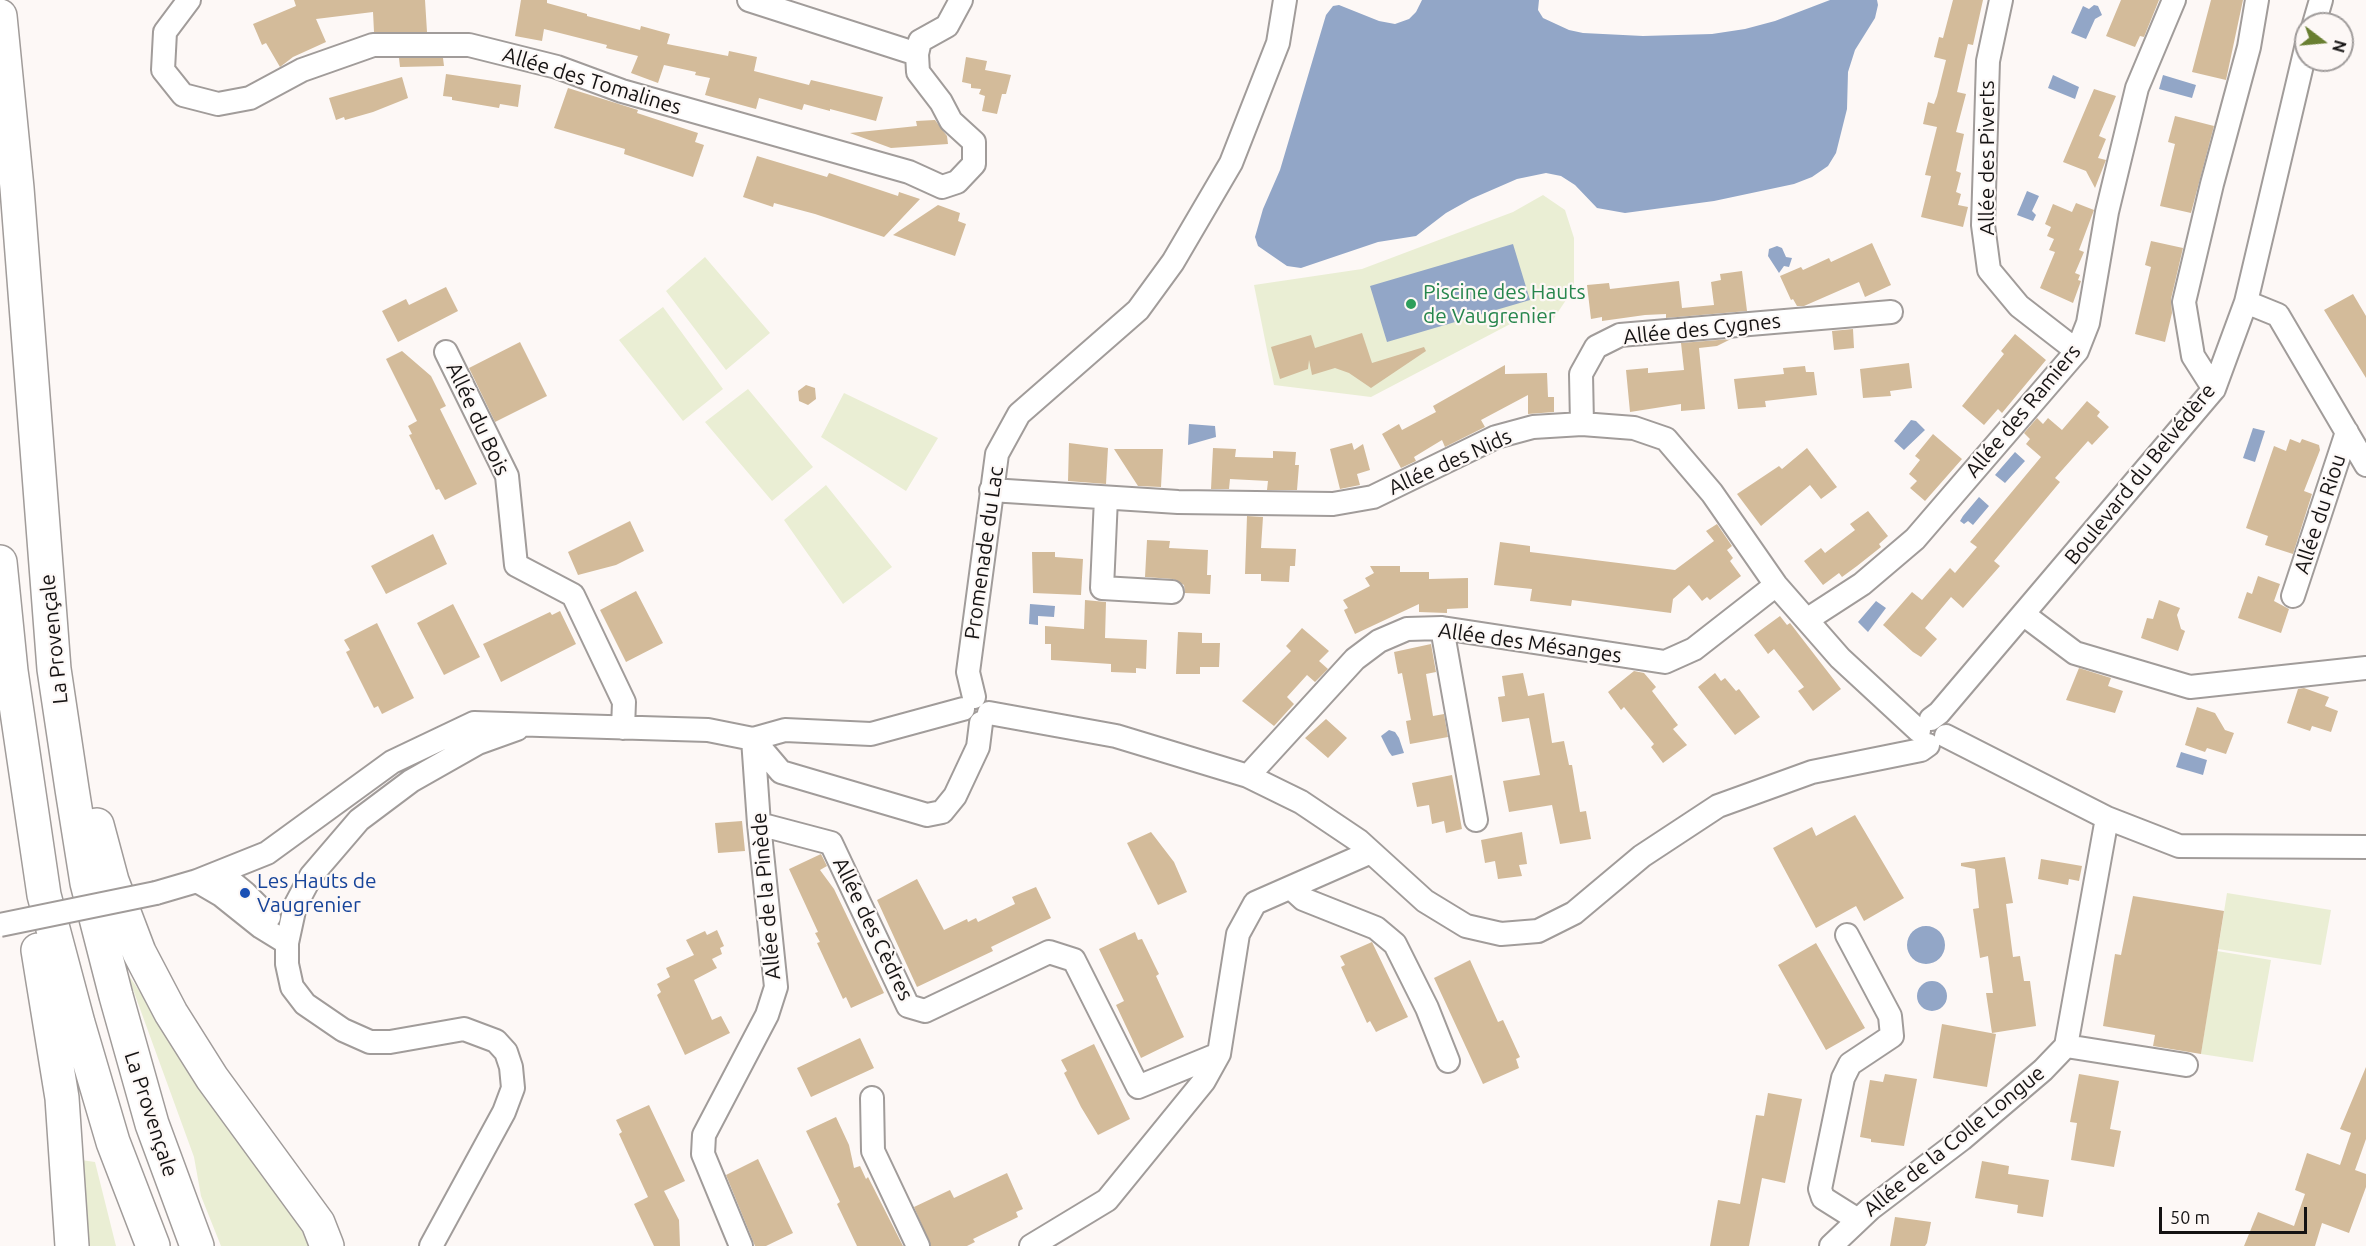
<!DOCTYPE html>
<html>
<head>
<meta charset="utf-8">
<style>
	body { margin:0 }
	#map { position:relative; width:2366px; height:1246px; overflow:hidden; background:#fdf8f6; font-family:Ubuntu,sans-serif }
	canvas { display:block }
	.north { position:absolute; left:2294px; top:12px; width:60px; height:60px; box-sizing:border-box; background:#fdf8f6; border:2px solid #a09c9b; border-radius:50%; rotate:106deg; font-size:16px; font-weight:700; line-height:24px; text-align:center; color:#151313 }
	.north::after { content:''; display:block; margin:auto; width:21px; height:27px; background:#697f31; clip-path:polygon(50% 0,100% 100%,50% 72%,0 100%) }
	.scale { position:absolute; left:2159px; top:1207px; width:148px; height:27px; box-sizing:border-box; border:3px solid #151313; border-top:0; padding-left:8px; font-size:18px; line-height:21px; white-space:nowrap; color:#151313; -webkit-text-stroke:4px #fdf8f6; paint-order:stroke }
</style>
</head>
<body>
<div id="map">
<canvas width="2366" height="1246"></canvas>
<div class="north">N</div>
<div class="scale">50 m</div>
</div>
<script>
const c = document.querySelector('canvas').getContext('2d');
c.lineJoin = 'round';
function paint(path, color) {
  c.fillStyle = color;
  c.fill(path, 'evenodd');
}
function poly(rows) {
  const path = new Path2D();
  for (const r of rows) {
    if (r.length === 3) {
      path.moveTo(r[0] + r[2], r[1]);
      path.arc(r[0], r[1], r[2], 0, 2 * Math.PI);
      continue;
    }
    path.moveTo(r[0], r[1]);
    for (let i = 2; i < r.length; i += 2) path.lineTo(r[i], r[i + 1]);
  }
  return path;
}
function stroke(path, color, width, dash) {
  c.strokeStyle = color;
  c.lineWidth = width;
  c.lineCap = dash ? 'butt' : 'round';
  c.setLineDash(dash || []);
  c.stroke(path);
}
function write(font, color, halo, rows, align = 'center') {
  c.font = font + ' Ubuntu,sans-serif';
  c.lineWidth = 4.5;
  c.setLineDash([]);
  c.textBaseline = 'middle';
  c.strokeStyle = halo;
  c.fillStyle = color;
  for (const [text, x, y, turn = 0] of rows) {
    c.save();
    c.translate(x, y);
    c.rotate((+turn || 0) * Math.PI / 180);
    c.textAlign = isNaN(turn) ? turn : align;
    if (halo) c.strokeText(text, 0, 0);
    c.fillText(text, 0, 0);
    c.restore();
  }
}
paint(poly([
	[1543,195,1565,210,1574,238,1574,288,1552,321,1516,321,1371,397,1274,385,1254,285,1362,269,1513,212],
	[705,257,770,333,726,370,666,291],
	[663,307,723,389,683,421,619,340],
	[748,389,813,467,772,501,705,422],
	[844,393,938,438,906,491,821,437],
	[826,485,892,567,843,604,784,520],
	[2227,893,2331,910,2321,965,2218,949],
	[2217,951,2271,960,2253,1062,2201,1054],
	[127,973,293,1213,309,1246,221,1246,201,1196,194,1157],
	[81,1160,95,1162,116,1246,86,1246]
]), '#eaeed4');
paint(poly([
	[1422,0,1539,0,1538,10,1543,18,1569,30,1583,33,1643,36,1712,34,1745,29,1775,21,1830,0,1877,0,1878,5,1875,18,1855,50,1848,72,1847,109,1836,153,1828,166,1812,177,1794,184,1714,201,1625,213,1597,208,1575,185,1561,176,1546,173,1517,179,1471,199,1446,213,1416,236,1378,242,1301,268,1287,266,1258,246,1255,237,1263,209,1280,170,1326,15,1333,6,1339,5,1379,21,1395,24,1409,19,1416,12],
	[2094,5,2098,6,2102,15,2095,19,2086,39,2071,33,2083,6,2089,9],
	[2053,75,2079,87,2075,99,2048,88],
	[2163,75,2196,85,2192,98,2159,89],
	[2027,191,2039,196,2032,211,2036,215,2033,221,2017,215],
	[1513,244,1530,300,1387,342,1370,286],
	[1777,246,1782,248,1786,257,1792,258,1789,267,1784,266,1779,273,1768,256,1769,249],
	[1911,420,1916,421,1925,430,1904,450,1894,441],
	[1189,424,1215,426,1216,437,1188,445],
	[2253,428,2265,431,2255,462,2243,458],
	[2015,452,2025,461,2005,483,1995,475],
	[1979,497,1989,506,1973,525,1968,521,1964,524,1960,521,1963,516],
	[1876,601,1886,608,1868,632,1858,622],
	[1030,604,1055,606,1054,617,1038,616,1038,625,1029,624],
	[1389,730,1395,732,1399,738,1404,753,1392,756,1389,752,1381,736],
	[2181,752,2207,760,2203,775,2176,767],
	[1926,945,19],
	[1932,996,15]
]), '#92a6c7');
paint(poly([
	[294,0,425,0,427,32,374,32,373,12,316,19,326,42,293,57,280,67,266,43,262,45,253,24,296,6],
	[521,0,547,0,547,3,587,14,587,16,640,30,641,26,670,34,667,44,728,56,729,51,757,57,754,71,809,85,811,80,883,97,876,121,830,109,830,111,804,104,802,110,759,98,756,109,705,95,710,78,695,75,696,72,664,65,658,83,631,73,638,56,606,48,607,45,544,29,542,41,515,36],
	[1953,0,1983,0,1973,45,1968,44,1957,92,1966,94,1956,132,1964,134,1956,171,1961,173,1956,192,1961,194,1958,205,1968,207,1963,227,1921,217,1931,176,1925,175,1937,127,1923,124,1928,102,1934,104,1937,96,1946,60,1934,57,1939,37,1943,38],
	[2121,0,2159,0,2144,37,2140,36,2135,47,2106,36],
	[2211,0,2243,0,2226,80,2192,72],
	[966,57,987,61,985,70,1011,75,1006,94,1002,94,997,114,982,111,985,96,979,94,981,89,971,88,971,84,962,82],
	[399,58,443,58,444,66,400,67],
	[446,74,521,85,518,107,500,104,499,108,452,100,452,97,443,96],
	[402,77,408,98,373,112,345,120,344,117,336,120,329,98],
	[568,88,638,110,637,113,698,133,695,142,704,145,693,177,624,154,625,149,554,128],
	[2094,89,2116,96,2099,136,2106,139,2098,158,2106,160,2095,188,2086,171,2063,162],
	[2175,116,2214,126,2191,213,2160,206,2175,144,2168,142],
	[935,120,947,136,948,144,891,148,850,133,917,126,916,121],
	[757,156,827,177,829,173,898,196,899,192,920,199,884,237,815,214,774,203,773,207,743,197],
	[2076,203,2094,210,2079,250,2084,252,2075,273,2080,275,2078,280,2081,281,2073,303,2040,288,2055,252,2049,250,2054,239,2047,236,2051,227,2045,224,2053,204,2072,212],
	[938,205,960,213,958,221,966,224,955,256,893,235],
	[2151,241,2183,248,2171,299,2172,313,2165,342,2135,334,2151,267,2145,265],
	[1872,243,1891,285,1865,297,1859,282,1804,306,1797,306,1793,299,1791,300,1780,276,1801,267,1803,270,1829,258,1831,262],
	[1742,271,1747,311,1666,318,1666,314,1645,315,1602,321,1602,317,1591,319,1587,285,1609,283,1610,289,1679,281,1682,308,1714,305,1711,282,1721,280,1720,274],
	[446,287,458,311,398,342,382,311,406,299,409,305],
	[2353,294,2366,316,2366,378,2324,310],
	[1853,329,1854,348,1834,350,1832,331],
	[1362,333,1372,363,1424,347,1426,351,1371,388,1349,373,1335,368,1312,375,1309,360,1308,369,1280,379,1271,347,1311,335,1315,348],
	[2015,334,2046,360,2002,413,1998,409,1984,425,1962,406,2004,354,2001,351],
	[1731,339,1717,346,1699,348,1705,409,1681,411,1681,404,1630,412,1626,370,1648,368,1648,373,1684,370,1681,343],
	[520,342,547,396,495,422,469,368],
	[402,351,431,376,446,406,440,409,477,484,445,500,439,489,436,490,409,435,412,434,408,426,417,421,386,359],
	[1909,363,1912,388,1890,391,1891,396,1863,398,1860,369],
	[1505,365,1505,374,1547,373,1548,397,1554,397,1554,412,1528,414,1528,395,1481,420,1485,427,1445,447,1442,440,1414,457,1416,461,1401,468,1382,434,1399,424,1402,430,1436,412,1433,406],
	[1805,366,1806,372,1814,372,1817,395,1765,401,1766,407,1738,409,1734,379,1784,374,1783,368],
	[806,385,815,388,816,399,808,405,799,401,798,391],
	[2087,401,2100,412,2097,416,2109,427,2092,445,2088,441,2055,478,2060,482,1994,561,2000,566,1963,608,1951,597,1925,628,1937,639,1921,657,1913,652,1883,625,1912,592,1922,600,1950,568,1955,573,1977,547,1970,542,2041,457,2026,444,2030,439,2024,433,2037,418,2043,424,2048,418,2062,430],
	[1933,434,1962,459,1925,501,1910,488,1917,481,1909,474,1920,460,1915,456],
	[2290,439,2300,443,2302,439,2319,445,2320,450,2304,491,2312,494,2293,554,2265,545,2268,536,2246,528,2274,446,2286,451],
	[1069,443,1108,448,1106,484,1068,481],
	[1352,443,1354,450,1363,444,1370,470,1357,474,1360,485,1340,489,1330,449],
	[1213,448,1236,449,1235,457,1273,458,1273,451,1296,452,1295,465,1299,465,1297,490,1267,490,1268,481,1230,479,1229,489,1211,489],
	[1807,448,1837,487,1821,499,1810,485,1761,526,1737,494,1779,466,1782,469],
	[1114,449,1163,449,1161,487,1138,486],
	[1868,511,1888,536,1879,544,1881,547,1857,566,1842,577,1839,573,1823,585,1804,561,1821,548,1825,553,1855,530,1850,524],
	[1247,516,1263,517,1261,548,1296,549,1295,566,1290,566,1289,582,1261,581,1261,574,1245,574],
	[630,521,644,551,616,565,578,575,568,552],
	[1717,524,1732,546,1727,550,1733,558,1730,561,1741,576,1710,600,1707,597,1702,601,1689,585,1673,599,1671,613,1572,600,1571,606,1530,601,1532,589,1494,585,1500,542,1530,546,1530,552,1675,570,1714,541,1706,531],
	[433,534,447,564,386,594,371,566],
	[1147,540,1170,541,1169,548,1208,550,1207,575,1211,575,1210,594,1185,593,1184,585,1173,579,1145,577],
	[1032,552,1055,552,1055,557,1083,559,1081,595,1033,593],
	[1370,566,1400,566,1400,572,1429,572,1429,579,1468,578,1468,608,1447,609,1447,613,1419,612,1419,604,1355,634,1344,610,1348,608,1343,600,1370,586,1365,578,1374,573],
	[2258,576,2280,584,2274,601,2289,609,2281,633,2238,618,2247,592,2252,594],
	[636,591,663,643,626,662,600,610],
	[1085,600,1106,602,1105,638,1147,640,1146,669,1136,668,1136,673,1111,672,1111,664,1051,660,1051,644,1045,644,1045,626,1084,629],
	[2159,600,2180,608,2177,615,2181,629,2185,631,2178,651,2141,638,2147,618,2153,619],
	[453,604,480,657,444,675,417,623],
	[560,611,576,644,501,682,483,644,550,612,552,615],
	[1780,616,1787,625,1790,623,1841,689,1813,711,1798,691,1804,687,1774,649,1768,654,1754,635],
	[377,623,414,698,382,714,378,706,374,708,346,652,350,650,344,640],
	[1302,628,1329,651,1319,661,1328,669,1315,682,1307,675,1287,697,1294,704,1274,726,1242,701,1291,651,1286,646],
	[1178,632,1202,633,1202,643,1220,643,1219,667,1200,667,1200,674,1176,674],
	[1431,644,1436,672,1426,674,1433,716,1444,714,1448,737,1410,744,1406,721,1411,720,1402,673,1398,674,1394,652],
	[2079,668,2111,678,2108,686,2123,691,2115,713,2066,700],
	[1634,671,1644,673,1656,687,1652,691,1678,725,1673,729,1687,745,1663,763,1651,747,1654,744,1624,707,1621,710,1608,692],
	[1523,673,1528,696,1544,693,1552,743,1564,741,1569,765,1572,765,1580,812,1586,811,1591,839,1560,844,1552,805,1509,812,1503,781,1540,775,1529,718,1502,722,1498,697,1505,696,1502,676],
	[1715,673,1721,681,1725,678,1736,691,1739,689,1760,717,1735,735,1698,687],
	[2304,688,2329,697,2325,706,2338,711,2331,732,2312,726,2310,731,2287,723,2298,689],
	[2197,707,2215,713,2225,730,2234,733,2226,754,2207,748,2205,752,2185,745],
	[1326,719,1347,738,1328,758,1305,738],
	[1452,775,1462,829,1446,833,1444,821,1432,824,1429,805,1417,807,1412,783],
	[1855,815,1904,898,1864,921,1856,906,1816,928,1773,848,1812,827,1816,836],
	[742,821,745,851,718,853,715,823],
	[1151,832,1174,862,1187,892,1158,905,1127,843],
	[1522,832,1527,864,1519,865,1522,876,1498,879,1495,861,1485,863,1481,840],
	[821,854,827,866,820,870,834,889,884,993,851,1008,846,997,843,999,817,943,820,942,815,933,818,932,789,869],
	[2005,857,2013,903,2006,904,2013,957,2020,956,2024,981,2030,981,2036,1026,1992,1033,1986,993,1993,993,1988,956,1980,958,1973,909,1979,908,1975,869,1961,866,1961,863],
	[2041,859,2082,866,2079,881,2069,879,2068,885,2038,879],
	[917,879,944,930,967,919,968,922,976,918,978,922,1015,904,1012,897,1036,887,1051,918,991,947,993,951,917,987,877,900],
	[2133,896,2224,911,2201,1054,2153,1046,2155,1035,2103,1026,2115,954,2121,955],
	[717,930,724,946,720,948,722,954,712,959,717,968,694,980,712,1020,721,1016,730,1033,685,1055,657,995,661,992,657,984,670,977,666,968,694,955,686,940,705,931,707,935],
	[1135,932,1138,940,1142,939,1155,966,1159,974,1156,976,1184,1037,1141,1058,1116,1005,1124,1001,1099,949],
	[1372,942,1408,1017,1376,1032,1370,1021,1367,1023,1341,967,1345,965,1340,956],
	[1816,943,1865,1028,1826,1050,1778,965],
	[1470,960,1498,1022,1503,1020,1520,1057,1516,1059,1519,1068,1483,1084,1434,978],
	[1942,1024,1996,1034,1987,1087,1933,1078],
	[860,1038,874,1068,811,1097,797,1068],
	[1094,1044,1130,1119,1098,1135,1081,1107,1064,1073,1067,1071,1061,1060],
	[2366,1067,2366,1139,2355,1170,2366,1174,2366,1187,2349,1233,2322,1223,2315,1246,2244,1246,2258,1212,2294,1226,2305,1194,2295,1190,2307,1153,2340,1165,2351,1133,2340,1129],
	[1885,1074,1917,1079,1904,1146,1871,1142,1871,1139,1860,1137,1870,1080,1883,1082],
	[2079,1074,2119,1081,2110,1129,2121,1131,2114,1167,2071,1160,2077,1123,2070,1122],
	[1768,1093,1802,1099,1785,1183,1762,1178,1749,1246,1710,1246,1718,1200,1740,1204,1756,1115,1764,1116],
	[649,1105,685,1181,664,1191,679,1220,680,1246,654,1246,634,1204,648,1197,619,1134,622,1132,616,1120],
	[836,1117,849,1145,854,1168,860,1166,866,1179,868,1177,903,1246,857,1246,837,1204,840,1202,806,1131],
	[758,1159,793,1233,766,1246,755,1246,726,1175],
	[1982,1161,2009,1166,2008,1174,2049,1180,2043,1217,2017,1213,2018,1205,1975,1198],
	[1007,1173,1023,1209,1016,1212,1018,1217,973,1239,975,1242,967,1246,931,1246,914,1207,950,1190,954,1198],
	[1895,1217,1931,1222,1927,1243,1925,1246,1890,1246]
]), '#d3bb9a');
const minor = poly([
	[189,0,165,32,163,70,183,95,218,104,250,98,302,70,373,45,469,45,557,67,622,91,909,172,942,187,957,182,974,164,974,142,951,121,941,102,918,72,917,54,920,41,947,26,961,0],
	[749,0,917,54],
	[2001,0,1988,61,1983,225,1989,270,2019,306,2077,351],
	[2314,24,2321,0],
	[2246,302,2278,315,2366,465],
	[446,352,507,476,516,565,573,595,624,702,623,728],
	[2214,389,2193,356,2184,302,2212,184,2249,47,2257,0],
	[1582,424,1581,374,1596,347,1620,335,1891,312],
	[991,490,1178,502,1333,504,1373,497,1496,437,1533,427,1582,424,1634,428,1666,439,1712,493,1776,585,1840,658,1919,731],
	[1106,498,1102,588,1172,592],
	[2293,596,2347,432],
	[2023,614,2075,653,2190,687,2366,668],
	[1808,619,1862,584,1915,539,2077,351,2088,323,2107,212,2137,88,2174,0],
	[1442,628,1476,820],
	[974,697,968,672,997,454,1019,414,1138,310,1173,262,1231,163,1278,43,1285,0],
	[989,713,1116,736,1248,776,1301,802,1359,841,1425,901,1466,926,1501,934,1538,931,1574,913,1642,856,1718,806,1812,772,1921,750,1928,745],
	[1931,719,1939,713,2214,389,2246,302,2306,48],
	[1946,736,2107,818,2179,846,2366,847],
	[753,739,781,772,927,815,942,812,955,796,978,747,981,723],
	[1248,776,1355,659,1379,641,1407,629,1442,628,1665,662,1694,649,1776,585],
	[759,824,831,843,908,1006,925,1011,1049,952,1074,960,1138,1087,1219,1054],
	[216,874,228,879,245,893,269,917],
	[197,881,221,895,261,927,287,943],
	[1291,888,1303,899,1376,928,1395,944,1427,1008,1448,1061],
	[156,893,197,881,267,853,392,762,474,723,708,730,753,739,785,730,871,734,963,709],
	[1847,935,1890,1016,1892,1036,1850,1064,1843,1078,1820,1189,1823,1198,1858,1220],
	[2066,1046,2186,1065],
	[872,1098,873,1151,918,1246],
	[431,1246,504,1112,513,1088,511,1067,506,1052,496,1041,464,1029,390,1042,370,1042,343,1030,305,1004,292,987,287,964,287,943,295,906,311,876,359,820,411,781,478,743,517,729],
	[741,1246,703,1154,704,1135,767,1015,776,987,759,824,753,739],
	[1031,1246,1107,1200,1204,1081,1219,1054,1238,934,1255,903,1371,852],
	[1831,1246,1870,1209,1962,1139,2043,1070,2066,1046,2107,818]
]);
const highway = poly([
	[0,16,17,188,54,669,72,789,87,883,116,996,152,1124,197,1246],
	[0,562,11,671,44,895,78,1023,113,1142,153,1246],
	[97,825,112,881,139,952,171,1013,212,1078,318,1223,327,1246],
	[38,950,62,1098,72,1246]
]);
stroke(minor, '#a19c9a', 26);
stroke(highway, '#a19c9a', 36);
stroke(minor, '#fff', 22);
stroke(highway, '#fff', 33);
const minorBridge = poly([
	[0,925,156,893]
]);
stroke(minorBridge, '#a19c9a', 26, []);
stroke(minorBridge, '#fff', 22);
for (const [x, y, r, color] of [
	[1411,304,6,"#2e9e5b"],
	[245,893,6,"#1a4fb4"]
]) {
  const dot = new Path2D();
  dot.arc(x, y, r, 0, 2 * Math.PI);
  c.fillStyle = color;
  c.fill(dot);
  stroke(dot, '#fdf8f6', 2);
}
write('21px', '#151313', '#fdf8f6', [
	["Allée des Tomalines",592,81,17],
	["Allée des Piverts",1987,158,-90],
	["Allée des Cygnes",1702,329,-6],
	["Allée des Ramiers",2023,411,-50],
	["Allée du Bois",478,419,65],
	["Allée des Nids",1450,462,-24],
	["Boulevard du Belvédère",2140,474,-51],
	["Allée du Riou",2320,514,-72],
	["Promenade du Lac",984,553,-82],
	["La Provençale",54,639,-96],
	["Allée des Mésanges",1530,643,8],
	["Allée de la Pinède",766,896,-95],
	["Allée des Cèdres",873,929,64],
	["La Provençale",151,1114,72],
	["Allée de la Colle Longue",1954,1141,-39]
]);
write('21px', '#27864d', '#fdf8f6', [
	["Piscine des Hauts",1423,292],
	["de Vaugrenier",1423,316]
], 'left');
write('21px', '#164399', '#fdf8f6', [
	["Les Hauts de",257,881],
	["Vaugrenier",257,905]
], 'left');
</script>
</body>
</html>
